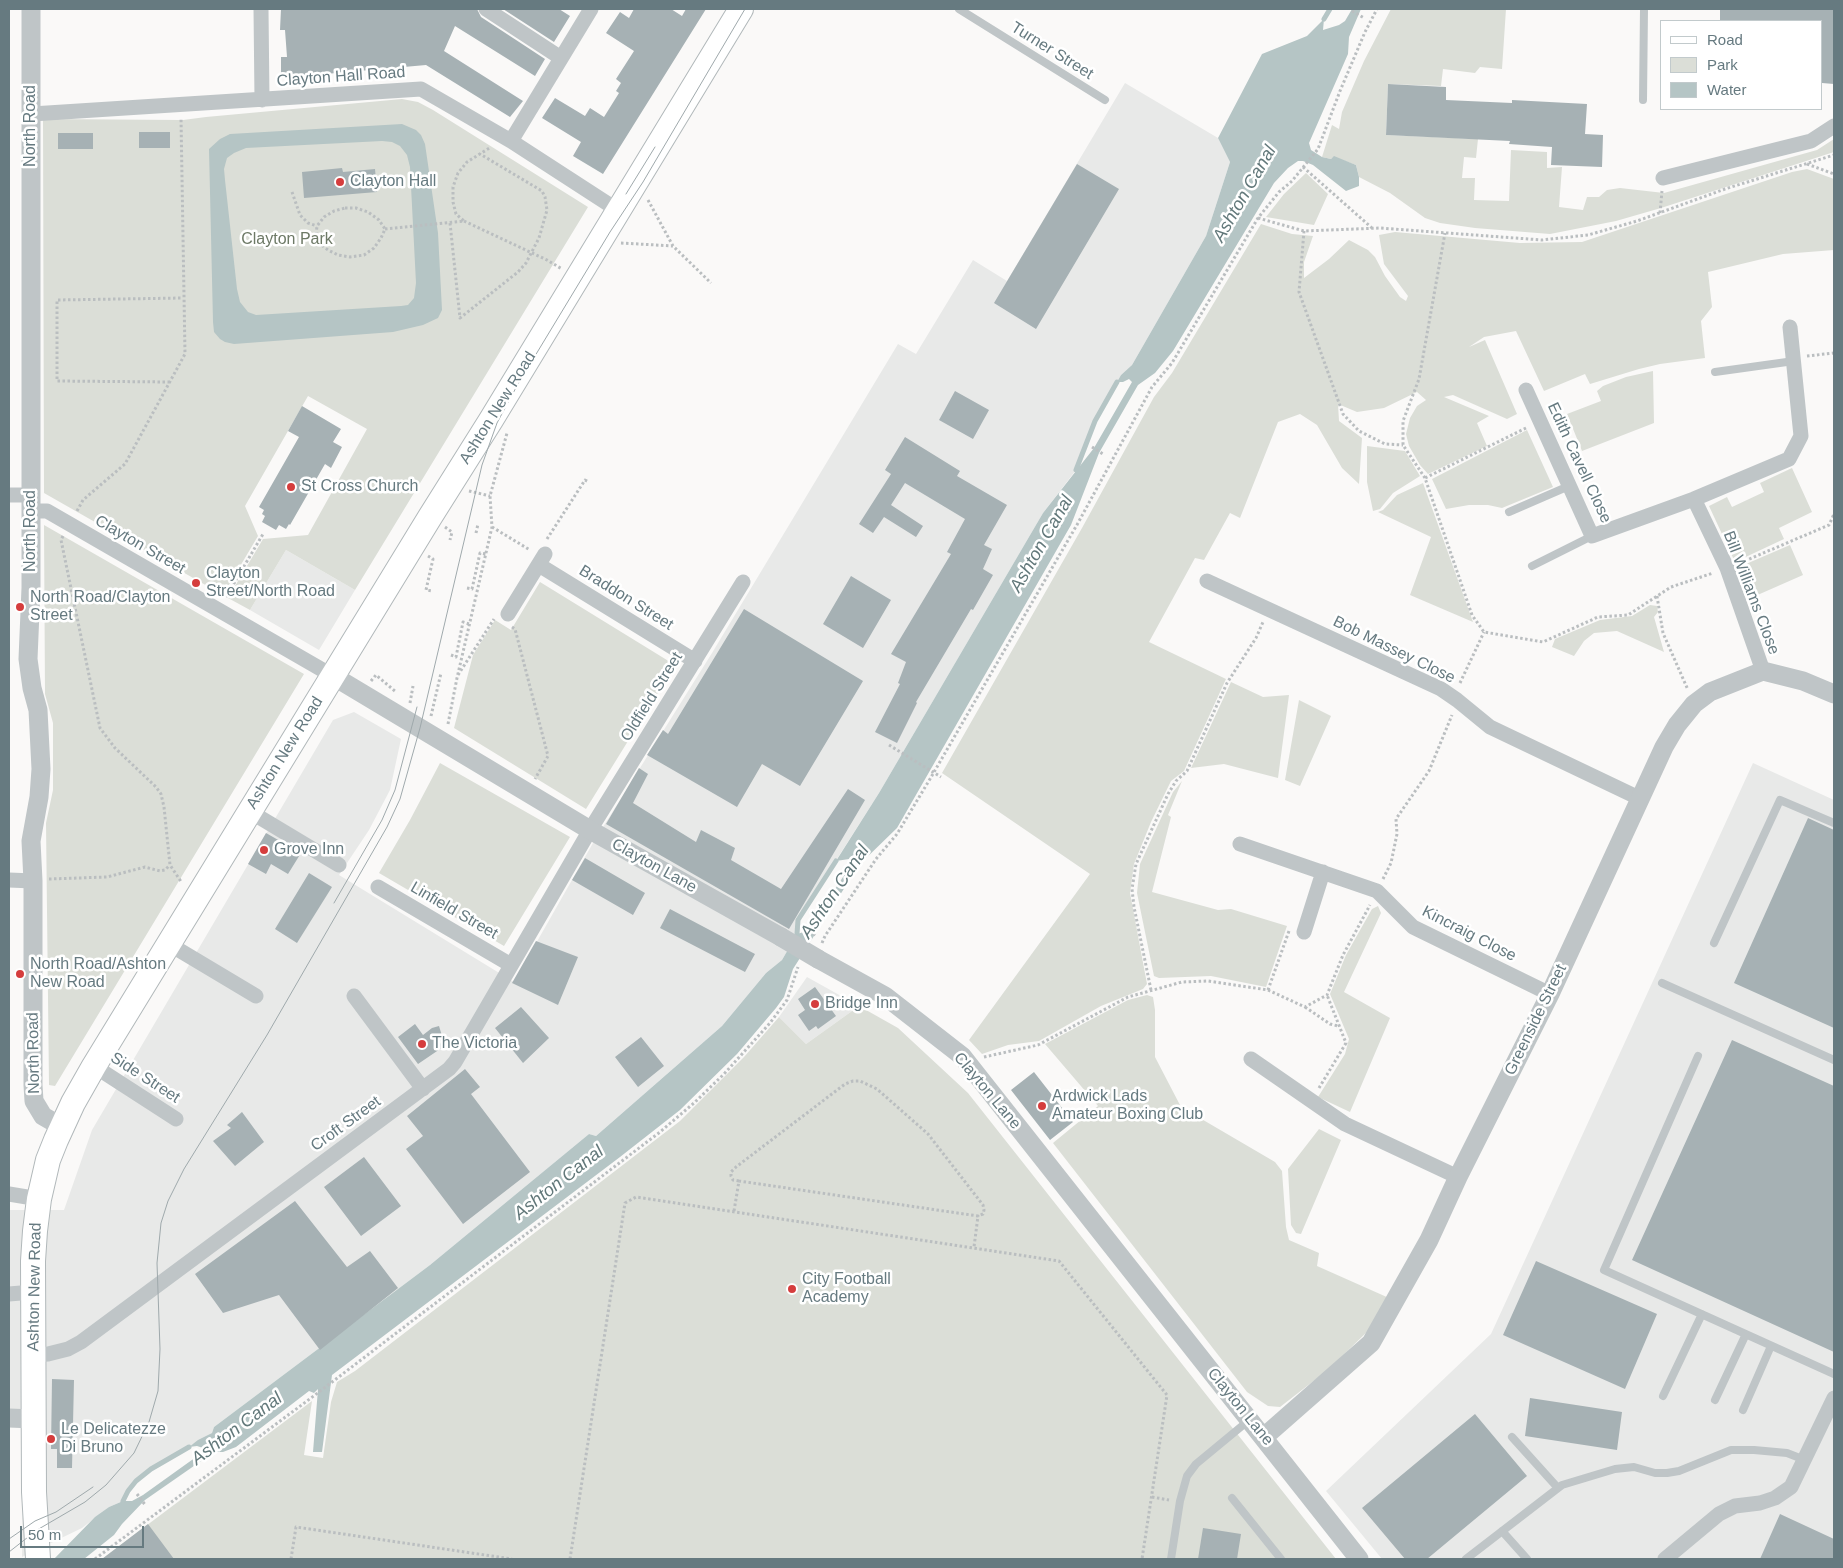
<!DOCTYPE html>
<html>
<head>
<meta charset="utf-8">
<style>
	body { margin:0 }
	#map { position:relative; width:1843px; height:1568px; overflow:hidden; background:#faf9f8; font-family:Helvetica,sans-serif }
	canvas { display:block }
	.frame { position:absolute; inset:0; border:10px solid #667a80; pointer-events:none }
	.legend { position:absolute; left:1660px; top:20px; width:162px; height:90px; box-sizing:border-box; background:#fff; border:1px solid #c2cacc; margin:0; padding:6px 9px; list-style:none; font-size:15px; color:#667a80 }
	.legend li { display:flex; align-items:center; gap:10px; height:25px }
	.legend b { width:25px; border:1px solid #c2cacc }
	.scale { position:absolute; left:20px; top:1526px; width:124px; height:22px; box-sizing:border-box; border:2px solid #667a80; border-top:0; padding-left:6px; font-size:15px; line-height:18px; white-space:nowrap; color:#667a80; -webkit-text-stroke:4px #fff; paint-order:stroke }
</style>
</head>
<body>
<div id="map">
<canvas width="1843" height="1568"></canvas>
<div class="frame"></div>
<ul class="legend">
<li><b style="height:6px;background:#fff"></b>Road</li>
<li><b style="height:14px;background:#dbded7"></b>Park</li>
<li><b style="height:14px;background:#b5c5c5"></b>Water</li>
</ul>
<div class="scale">50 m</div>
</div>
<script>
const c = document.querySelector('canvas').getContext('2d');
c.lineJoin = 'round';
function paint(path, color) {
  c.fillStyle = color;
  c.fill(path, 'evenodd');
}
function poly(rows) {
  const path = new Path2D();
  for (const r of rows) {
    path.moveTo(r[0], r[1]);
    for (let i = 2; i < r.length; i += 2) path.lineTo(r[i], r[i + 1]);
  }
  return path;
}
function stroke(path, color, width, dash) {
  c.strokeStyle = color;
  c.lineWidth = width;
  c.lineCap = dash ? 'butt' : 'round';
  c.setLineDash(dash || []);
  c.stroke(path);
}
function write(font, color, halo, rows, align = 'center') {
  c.font = font + ' Helvetica,sans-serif';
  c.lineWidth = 5;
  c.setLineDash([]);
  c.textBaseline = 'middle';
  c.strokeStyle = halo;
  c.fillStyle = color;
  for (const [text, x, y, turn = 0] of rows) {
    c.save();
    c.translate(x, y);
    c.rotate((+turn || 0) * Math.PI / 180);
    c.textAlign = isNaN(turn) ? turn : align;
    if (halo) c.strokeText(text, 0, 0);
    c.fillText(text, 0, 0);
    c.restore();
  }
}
paint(poly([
	[1125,83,1218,138,1230,162,1206,236,1132,365,1121,375,1095,421,1076,470,1043,513,879,793,798,920,797,934,782,960,766,973,722,1026,596,1136,589,1134,430,1265,214,1427,212,1433,151,1469,136,1481,128,1491,123,1501,109,1507,82,1528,22,1557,24,1411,9,1410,9,1210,64,1210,92,1130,333,720,354,712,401,739,390,790,369,830,339,875,514,982,593,843,712,653,898,344,916,354,973,260,1007,281],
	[286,550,355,590,319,650,250,610],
	[1753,763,1834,800,1834,1559,1382,1559,1326,1491,1491,1334],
	[807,977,859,1006,806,1044,779,1017]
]), '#e8e9e8');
paint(poly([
	[1391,9,1506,9,1502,69,1480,67,1475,73,1443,69,1441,86,1388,84,1386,135,1478,139,1476,158,1464,157,1462,178,1475,178,1474,200,1509,201,1511,150,1547,152,1547,168,1562,167,1559,207,1583,210,1587,197,1599,197,1607,190,1620,188,1664,193,1817,150,1834,139,1834,152,1661,208,1616,221,1550,234,1475,228,1440,223,1425,218,1390,193,1359,177,1356,165,1334,157,1331,159,1322,157,1332,125,1339,129,1342,112,1364,61],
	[402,99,418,102,433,110,588,207,355,590,286,550,250,610,228,598,263,539,308,535,367,429,308,396,245,506,258,536,223,595,44,493,43,119,183,120,206,117],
	[1807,169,1834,179,1834,250,1783,254,1708,272,1712,307,1701,321,1705,358,1660,364,1639,369,1590,384,1585,374,1544,391,1516,331,1484,337,1469,347,1485,340,1517,414,1507,419,1453,395,1444,397,1489,416,1477,423,1487,446,1428,474,1420,465,1409,446,1406,434,1410,418,1417,406,1426,400,1417,392,1384,408,1357,412,1338,404,1339,421,1362,438,1359,484,1342,468,1317,425,1300,414,1278,422,1240,518,1230,513,1204,560,1195,558,1149,642,1226,679,1184,771,1171,781,1151,822,1134,864,1130,893,1147,984,1143,989,1101,1006,1039,1041,1008,1045,982,1054,969,1040,1090,874,942,773,1082,528,1154,397,1172,373,1261,224,1292,234,1313,236,1304,262,1304,278,1329,259,1349,240,1368,250,1375,257,1385,276,1400,297,1406,301,1408,296,1384,264,1379,235,1395,232,1520,243,1582,242,1792,172],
	[1306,173,1328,194,1314,225,1266,217,1284,194],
	[1653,371,1654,423,1582,451,1567,414,1601,401,1597,391,1603,386,1626,377],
	[1527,430,1553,487,1502,508,1488,505,1469,505,1446,509,1432,479],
	[1367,446,1405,451,1420,476,1393,493,1380,509,1373,511,1367,482],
	[1792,468,1812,512,1779,528,1784,539,1735,562,1709,506,1727,497,1732,507,1764,492,1760,483],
	[1423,483,1473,622,1410,595,1431,537,1378,512,1383,510,1397,495],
	[44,525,304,674,55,1086,49,1085,46,823,53,790,53,723,45,694],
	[1790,545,1803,575,1753,597,1739,567],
	[540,582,675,665,586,809,454,728,473,655,495,620,511,630],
	[1650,605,1657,606,1658,612,1654,617,1664,652,1617,631,1594,633,1584,641,1574,656,1552,647,1555,639,1600,620,1632,616],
	[1231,682,1263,697,1289,695,1278,778,1224,764,1191,768],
	[1299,700,1331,716,1300,786,1285,780],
	[440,763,570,837,504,946,379,873,410,820],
	[1182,781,1168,815,1171,817,1152,892,1218,910,1231,909,1287,926,1266,987,1211,976,1159,978,1154,976,1137,893,1140,864,1173,792],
	[1378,906,1381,913,1344,992,1390,1018,1350,1112,1318,1097,1345,1054,1349,1039,1330,994,1346,955,1372,909],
	[1147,995,1153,997,1155,1010,1155,1057,1181,1107,1275,1162,1282,1171,1286,1227,1289,1240,1319,1253,1317,1266,1389,1298,1371,1328,1329,1369,1280,1407,1268,1406,1247,1392,1053,1143,1098,1106,1045,1044,1128,1000],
	[859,1006,898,1028,968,1093,1336,1559,102,1559,312,1401,304,1455,323,1458,331,1402,337,1382,355,1371,680,1121,744,1057,779,1017,806,1044],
	[1319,1129,1341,1140,1301,1234,1296,1233,1291,1225,1288,1169]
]), '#dbded7');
paint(poly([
	[1352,9,1361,9,1349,37,1348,54,1309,143,1311,150,1322,157,1331,159,1334,156,1356,165,1359,177,1359,186,1346,191,1313,165,1303,161,1298,161,1288,168,1274,183,1173,351,1155,373,1138,385,1099,453,1071,525,897,828,859,865,793,969,784,997,776,1008,737,1054,680,1110,620,1157,332,1375,322,1452,313,1452,318,1389,314,1393,309,1391,236,1447,223,1452,214,1452,145,1500,122,1524,114,1535,84,1559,54,1559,95,1517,109,1507,123,1501,132,1501,143,1495,203,1452,203,1448,197,1446,189,1447,198,1440,212,1433,214,1427,430,1265,589,1134,596,1136,722,1026,766,973,782,960,797,934,807,931,853,862,849,859,836,861,879,793,1043,513,1094,448,1132,382,1129,379,1123,382,1117,382,1121,375,1132,365,1206,236,1230,162,1218,138,1262,54,1307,36,1324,19,1323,30,1339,25,1345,21],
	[402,124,416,130,421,135,425,144,438,233,442,310,438,318,423,325,393,332,234,344,225,342,220,339,214,332,213,322,209,149,220,139,230,134],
	[382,141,392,142,400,146,407,155,410,167,416,283,414,298,408,305,401,306,256,315,248,312,240,302,237,289,225,180,224,169,227,158,234,153,246,148]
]), '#b5c5c5');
stroke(poly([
	[1324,19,1330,9],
	[1076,470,1095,421,1117,382],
	[797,934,798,920,836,861],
	[123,1501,128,1491,136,1481,151,1469,189,1447]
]), '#b5c5c5', 5);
paint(poly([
	[281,9,477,9,481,17,545,59,535,76,455,26,444,51,523,101,510,117,426,65,281,78,281,57,287,57,285,30,280,30],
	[503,9,559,9,570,16,554,42],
	[634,9,671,9,682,16,686,9,706,9,603,174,573,156,581,142,542,118,555,98,585,116,590,108,604,117,619,93,616,91,621,83,616,79,634,51,606,33,620,12,629,18],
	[1720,9,1834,9,1834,84,1822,83,1822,21,1720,21],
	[1388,84,1446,87,1446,100,1512,103,1512,100,1587,104,1585,134,1603,135,1602,167,1551,165,1552,147,1509,144,1510,141,1386,135],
	[139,132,170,132,170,148,139,148],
	[58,133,93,133,93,149,58,149],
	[1077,164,1119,189,1036,329,994,303],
	[342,168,343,172,375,169,377,192,304,198,302,172],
	[955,391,989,410,973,439,939,420],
	[302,406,341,429,333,442,342,447,331,468,325,464,290,525,289,524,286,529,279,525,276,530,262,522,265,516,262,514,264,510,259,507,299,437,288,431],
	[905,437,960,471,957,476,1007,505,984,545,992,549,983,569,993,575,973,610,971,609,916,702,917,703,897,743,875,732,900,684,898,683,906,662,891,654,951,554,947,552,965,519,905,483,891,505,923,526,916,537,884,517,873,533,859,524,891,474,885,470],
	[851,576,891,600,863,648,823,624],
	[744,609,863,681,800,786,762,764,737,807,647,755,663,730,668,734],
	[639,768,648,774,633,803,696,842,701,830,735,848,731,860,781,889,848,789,865,800,789,929,606,824],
	[1808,818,1834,830,1834,1028,1734,983],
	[266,833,301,853,288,874,271,864,266,874,248,864],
	[585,858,645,893,633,915,572,880],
	[309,873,332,887,297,943,275,929],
	[670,909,755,954,745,972,660,928],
	[536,941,578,957,558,1005,512,983],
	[815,987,836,1016,818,1029,816,1026,809,1031,798,1015,805,1010,798,999],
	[521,1007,549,1038,523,1063,495,1028],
	[415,1024,423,1035,432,1028,439,1026,443,1039,439,1041,443,1047,418,1064,398,1037],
	[641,1037,664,1066,638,1087,615,1057],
	[1732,1040,1834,1086,1834,1352,1632,1260],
	[465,1069,480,1087,471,1094,530,1172,463,1224,406,1149,423,1136,407,1116],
	[1034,1072,1073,1122,1050,1140,1011,1090],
	[242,1112,264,1142,235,1166,213,1141,231,1128,227,1125],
	[364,1157,401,1206,361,1236,324,1187],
	[295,1201,347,1267,370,1251,398,1288,320,1350,279,1295,223,1313,195,1274],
	[1536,1261,1657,1314,1625,1389,1503,1335],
	[52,1379,74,1380,72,1468,57,1468,57,1449,51,1449],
	[1530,1398,1622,1412,1617,1450,1525,1436],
	[1475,1414,1527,1476,1427,1559,1405,1559,1362,1508],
	[1780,1514,1834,1539,1834,1559,1760,1559],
	[148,1524,174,1559,102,1559],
	[1203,1528,1241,1534,1237,1559,1198,1559]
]), '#a6b1b4');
const primary = poly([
	[38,1559,34,1492,33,1261,35,1231,39,1199,48,1160,56,1140,73,1103,94,1066,430,517,491,420,741,9]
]);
stroke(primary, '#b1b8ba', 26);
stroke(poly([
	[1352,11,1364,18],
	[1807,164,1834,174],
	[1303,167,1372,228],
	[292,192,300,215,308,223,317,226],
	[648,200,673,246,711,283],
	[345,208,356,208,368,212,379,220,385,229,381,238,374,248,364,255,350,257,338,255,328,250,320,244,316,235,317,226,324,217,334,211,345,208],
	[1660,213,1662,191],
	[1258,218,1304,231,1380,228,1542,240,1588,235,1637,221,1725,189,1834,155],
	[464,221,547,260,562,269],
	[450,223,460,318,518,272,526,263,539,238,547,210,545,197,542,191,480,154],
	[385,229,464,221,456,214,453,202,453,187,458,173,467,162,491,147],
	[1304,231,1299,292,1343,414,1359,431,1385,444,1403,445],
	[621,243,673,246],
	[1807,356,1834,353],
	[170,382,57,381,57,300,183,298],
	[1526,428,1425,478,1472,615,1484,632,1543,642,1598,617,1628,615,1671,587,1713,573],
	[1092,447,1103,454],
	[1425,478,1403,445,1403,421,1419,379,1445,233],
	[469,491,490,496],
	[77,511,83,500,125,464,185,354,181,118],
	[445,527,452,532,450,540],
	[492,527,530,550],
	[476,533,478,524],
	[63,536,61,540,100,728,115,748,156,787,161,794,164,807,170,865,182,883],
	[547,539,585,480,589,482],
	[428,556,433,559,426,590,432,591],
	[1740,563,1829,525,1834,514],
	[467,588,472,589,480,553,486,554],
	[1657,596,1663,633,1688,690],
	[226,597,263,534],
	[512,627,515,629,548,756,535,779],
	[451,655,456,657,463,622,469,624],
	[458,675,494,619],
	[371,681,376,675,396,692],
	[1460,683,1484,632],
	[410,703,413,686],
	[431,716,441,673],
	[448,724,457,678,492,527,490,496,507,433],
	[49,879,107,877,145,867,160,871,165,870,170,865],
	[1383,879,1391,863,1397,834,1396,819,1429,771,1452,715],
	[805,928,817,936],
	[822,943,825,936,876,859,897,834,930,779,1078,523,1152,387,1172,363,1258,218,1279,192,1292,181,1318,149,1340,91,1365,32,1377,9],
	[1151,990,1134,907,1132,889,1136,864,1168,794,1176,781,1187,771,1227,683,1256,638,1263,622],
	[1268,990,1289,931],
	[1305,1007,1330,1024,1338,1026],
	[984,1057,1038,1045,1128,997,1182,982,1208,981,1268,990,1305,1007,1327,995,1343,955,1370,905],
	[1319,1088,1346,1043,1327,995],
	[739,1181,733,1180,731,1176,731,1172,736,1167,845,1084,853,1081,860,1081,877,1089,928,1134,983,1205,984,1210,983,1214,978,1216],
	[734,1211,739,1181,978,1216,974,1247],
	[137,1494,146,1506],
	[1152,1497,1169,1500],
	[95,1559,315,1395,660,1132,694,1103,724,1074,770,1023,787,1000,798,967],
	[291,1559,296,1527,512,1559],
	[570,1559,625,1203,636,1197,1059,1261,1167,1395,1142,1559]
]), '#babec0', 3, [2.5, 2.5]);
stroke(poly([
	[959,9,1105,100],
	[1643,100,1644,9],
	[1715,372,1794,361],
	[1509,512,1569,486],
	[1532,566,1592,536],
	[1714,943,1780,800,1834,823],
	[1662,983,1834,1060],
	[1698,1056,1604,1270,1834,1374],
	[1663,1396,1702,1314],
	[1715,1400,1746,1334],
	[1743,1410,1771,1346],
	[1512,1437,1558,1488],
	[1232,1498,1281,1559],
	[1502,1531,1527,1559],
	[1171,1559,1180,1501,1187,1476,1196,1464,1248,1421],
	[1466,1559,1562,1485,1615,1469,1634,1467,1655,1473,1667,1473,1679,1471,1731,1450,1754,1450,1787,1453,1805,1460]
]), '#bfc5c7', 8);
stroke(poly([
	[261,9,262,100],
	[486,9,561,58],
	[32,114,421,89,511,141,619,211],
	[511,141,591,9],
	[1663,178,1811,141,1834,126],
	[1526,390,1592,536,1694,499],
	[9,495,31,495],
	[31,511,47,511,333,676],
	[539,565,695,661],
	[1207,581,1441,689,1457,700,1490,727,1641,799],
	[508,614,545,554],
	[1763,671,1727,568,1694,499,1789,459,1801,436,1790,327],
	[249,811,339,865],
	[1240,844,1377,891,1413,927,1550,994],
	[9,880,33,881],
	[378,887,511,965],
	[1304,932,1323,872],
	[169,944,256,996],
	[354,996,423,1089],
	[1251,1059,1345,1124,1458,1177],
	[94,1066,176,1119],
	[9,1194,39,1199],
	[9,1294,33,1292],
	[33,1355,48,1354,68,1349,81,1342,449,1069,455,1062,590,830,743,582],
	[1665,1559,1719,1514,1735,1506,1760,1503,1775,1498,1791,1487,1834,1398]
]), '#bfc5c7', 15);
stroke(poly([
	[31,9,31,588,28,659,32,688,38,710,41,769,39,797,31,841,33,881,33,1085,34,1101,43,1116,62,1127],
	[333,676,590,830,781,937],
	[818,959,885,996,962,1056,1359,1559],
	[9,1418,33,1419],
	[1264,1437,1371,1343,1429,1240,1458,1177,1550,994,1664,747,1677,725,1694,704,1710,692,1763,671,1803,681,1834,694]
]), '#bfc5c7', 19);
stroke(primary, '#fff', 24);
stroke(poly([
	[626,194,655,147],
	[334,903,382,820,395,790,417,707],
	[9,1539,35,1521,56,1512,93,1487],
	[9,1552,37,1530,85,1502,106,1485,134,1453,149,1422,158,1391,160,1349,157,1263,161,1223,168,1201,184,1169,267,1035,387,827,400,799,420,728,482,465,497,423,518,384,610,232,643,182,745,9]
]), '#9fa9ac', 1);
stroke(poly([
	[889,745,941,777]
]), '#babec0', 3, [2.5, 2.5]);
stroke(poly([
	[781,937,818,959]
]), '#bfc5c7', 19);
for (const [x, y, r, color] of [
	[340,182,5,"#d53d3d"],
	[291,487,5,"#d53d3d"],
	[196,583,5,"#d53d3d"],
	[20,607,5,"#d53d3d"],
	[264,850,5,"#d53d3d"],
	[20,974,5,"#d53d3d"],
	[815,1004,5,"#d53d3d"],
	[422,1044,5,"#d53d3d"],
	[1042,1106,5,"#d53d3d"],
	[792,1289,5,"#d53d3d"],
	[51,1439,5,"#d53d3d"]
]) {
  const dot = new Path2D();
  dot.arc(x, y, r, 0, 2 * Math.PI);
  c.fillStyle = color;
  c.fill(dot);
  stroke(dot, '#fff', 2);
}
write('16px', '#667a80', '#fff', [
	["Turner Street",1052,51,32],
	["Clayton Hall Road",341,77,-4],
	["North Road",31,126,-90],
	["Ashton New Road",498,408,-58],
	["Edith Cavell Close",1579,463,65],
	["North Road",31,531,-90],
	["Clayton Street",140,545,30],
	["Bill Williams Close",1751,593,69],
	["Braddon Street",626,598,32],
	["Bob Massey Close",1394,650,26],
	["Oldfield Street",652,697,-58],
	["Ashton New Road",285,753,-58],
	["Clayton Lane",654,866,29],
	["Linfield Street",454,911,30],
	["Kincraig Close",1469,934,27],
	["Greenside Street",1536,1020,-64],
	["North Road",34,1053,-91],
	["Side Street",145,1078,33],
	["Clayton Lane",987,1091,50],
	["Croft Street",346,1124,-36],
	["Ashton New Road",35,1287,-89],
	["Clayton Lane",1240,1407,51]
]);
write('16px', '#667a80', '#fff', [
	["Clayton Hall",350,182],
	["St Cross Church",301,487],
	["Clayton",206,574],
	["Street/North Road",206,592],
	["North Road/Clayton",30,598],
	["Street",30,616],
	["Grove Inn",274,850],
	["North Road/Ashton",30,965],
	["New Road",30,983],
	["Bridge Inn",825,1004],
	["The Victoria",432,1044],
	["Ardwick Lads",1052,1097],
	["Amateur Boxing Club",1052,1115],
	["City Football",802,1280],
	["Academy",802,1298],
	["Le Delicatezze",61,1430],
	["Di Bruno",61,1448]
], 'left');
write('16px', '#6d7966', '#fff', [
	["Clayton Park",287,240]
]);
write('italic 18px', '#62787a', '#fff', [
	["Ashton Canal",1245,194,-60],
	["Ashton Canal",1042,544,-60],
	["Ashton Canal",835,892,-56],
	["Ashton Canal",559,1183,-38],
	["Ashton Canal",237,1429,-37]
]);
</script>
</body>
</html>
